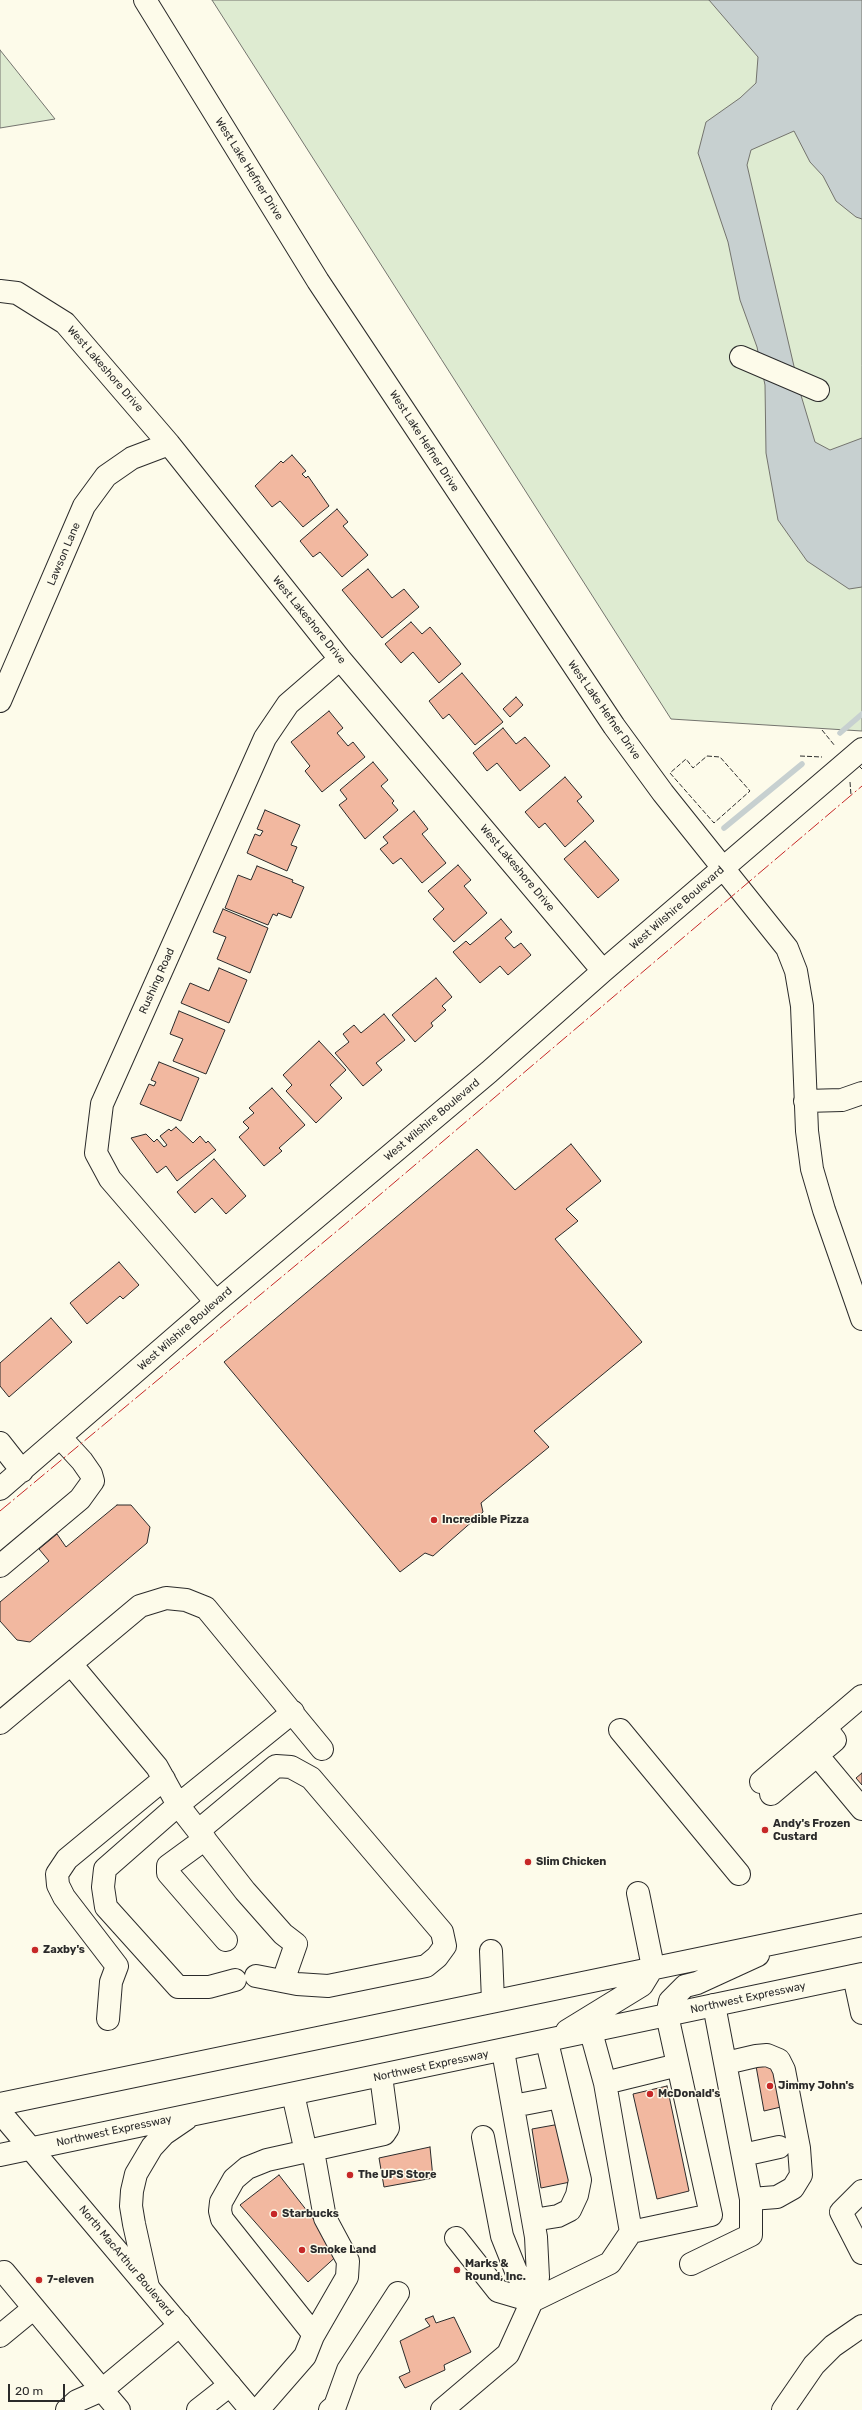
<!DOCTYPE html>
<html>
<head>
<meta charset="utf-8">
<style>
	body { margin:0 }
	#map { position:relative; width:862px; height:2410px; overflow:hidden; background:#fdfbea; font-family:Rubik,sans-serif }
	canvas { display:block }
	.scale { position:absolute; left:8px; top:2384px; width:57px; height:18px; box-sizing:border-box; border:2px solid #2b2b2b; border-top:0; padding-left:5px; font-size:12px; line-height:14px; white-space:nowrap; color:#2b2b2b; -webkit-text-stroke:3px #fdfbea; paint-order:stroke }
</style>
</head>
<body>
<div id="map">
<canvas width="862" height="2410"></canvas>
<div class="scale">20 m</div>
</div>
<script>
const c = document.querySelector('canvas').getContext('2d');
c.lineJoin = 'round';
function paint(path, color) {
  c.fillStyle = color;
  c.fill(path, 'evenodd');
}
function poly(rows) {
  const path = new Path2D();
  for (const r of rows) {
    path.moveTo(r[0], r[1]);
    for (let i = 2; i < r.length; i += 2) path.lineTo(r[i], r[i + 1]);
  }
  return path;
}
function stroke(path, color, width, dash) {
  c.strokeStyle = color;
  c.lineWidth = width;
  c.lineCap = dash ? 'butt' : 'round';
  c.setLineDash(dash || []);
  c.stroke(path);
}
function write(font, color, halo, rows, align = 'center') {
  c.font = font + ' Rubik,sans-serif';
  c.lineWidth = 3;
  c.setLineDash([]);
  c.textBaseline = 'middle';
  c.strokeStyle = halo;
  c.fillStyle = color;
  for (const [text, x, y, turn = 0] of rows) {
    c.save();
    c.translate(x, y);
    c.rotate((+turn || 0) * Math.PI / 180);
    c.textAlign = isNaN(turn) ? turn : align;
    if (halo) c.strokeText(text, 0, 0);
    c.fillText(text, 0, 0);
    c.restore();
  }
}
const green = poly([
	[212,0,862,0,862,731,671,719,212,0],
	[0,50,55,119,0,128,0,50]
]);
paint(green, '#deebd1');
stroke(green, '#74746e', 1);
const water = poly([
	[709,0,862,0,862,219,856,217,836,201,823,176,810,162,794,131,751,150,747,165,800,392,815,442,830,450,862,438,862,587,849,589,807,561,778,520,766,453,765,385,757,347,740,300,728,242,698,153,706,122,740,98,756,83,758,57,709,0]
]);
paint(water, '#c7d0d0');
stroke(water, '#74746e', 1);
stroke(poly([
	[840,733,862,714],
	[724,828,802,764]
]), '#c7d0d0', 5.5);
const building = poly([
	[292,455,306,471,302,474,306,478,308,476,329,506,303,527,280,501,272,507,255,486,281,461,283,463,292,455],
	[337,509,348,522,343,526,368,555,342,577,320,552,313,557,300,541,337,509],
	[368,569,392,598,404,589,419,607,382,638,342,590,368,569],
	[411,622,422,634,430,627,461,664,439,683,413,652,401,663,385,644,411,622],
	[462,673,503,722,475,745,449,714,443,719,429,701,462,673],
	[516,697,523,705,510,717,503,709,516,697],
	[329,711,343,728,337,733,348,746,353,742,365,757,322,792,305,771,310,766,291,742,329,711],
	[503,728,516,744,525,737,550,766,520,791,497,763,487,771,473,753,503,728],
	[373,762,388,780,381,786,394,801,392,803,398,810,365,839,339,805,347,799,340,790,373,762],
	[565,777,582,797,577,801,594,821,565,847,545,823,539,828,525,812,565,777],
	[265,810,300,825,291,845,297,847,287,871,247,853,255,834,260,836,263,831,257,829,265,810],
	[414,811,428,829,422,834,446,863,422,883,401,858,393,864,380,849,388,843,383,837,414,811],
	[585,841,619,880,598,898,564,859,585,841],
	[458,865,471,880,464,886,487,913,454,942,433,919,444,909,428,891,458,865],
	[257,866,293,880,292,882,304,887,291,918,278,913,277,916,273,914,268,925,225,908,238,875,251,880,257,866],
	[223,909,268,928,250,973,217,959,226,937,213,932,223,909],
	[501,919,512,932,505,938,514,948,521,943,531,955,508,975,500,966,480,983,453,952,466,941,470,945,501,919],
	[219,968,247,980,229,1023,181,1003,190,983,209,991,219,968],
	[436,978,452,997,442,1006,446,1010,431,1023,433,1026,415,1042,392,1015,436,978],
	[179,1011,225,1030,206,1074,173,1061,183,1039,170,1034,179,1011],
	[384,1014,405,1040,376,1063,382,1070,363,1086,335,1053,349,1042,343,1034,354,1025,361,1033,384,1014],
	[319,1041,346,1070,330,1085,342,1098,316,1123,286,1091,292,1085,283,1075,319,1041],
	[159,1062,199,1078,181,1121,140,1104,149,1084,154,1086,156,1082,151,1080,159,1062],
	[272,1088,305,1125,279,1148,282,1151,264,1166,239,1137,249,1128,243,1122,254,1113,249,1108,272,1088],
	[176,1127,193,1143,200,1136,206,1143,208,1141,216,1150,177,1181,166,1166,157,1173,131,1138,146,1134,154,1142,157,1139,164,1147,167,1145,160,1136,169,1129,171,1131,176,1127],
	[571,1144,601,1181,566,1209,578,1221,555,1239,642,1342,534,1431,549,1447,481,1503,483,1512,433,1556,425,1553,400,1572,224,1362,477,1149,515,1190,571,1144],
	[214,1159,246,1196,226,1214,212,1198,195,1213,177,1192,214,1159],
	[119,1262,139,1285,123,1299,120,1296,87,1324,70,1303,119,1262],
	[51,1318,72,1342,9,1397,0,1386,0,1363,51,1318],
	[117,1505,131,1505,150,1527,147,1543,30,1642,17,1640,0,1621,0,1602,49,1561,39,1549,57,1534,66,1547,117,1505],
	[862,1773,862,1785,856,1778,862,1773],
	[775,2064,785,2106,764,2111,756,2066,775,2064],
	[667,2086,689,2191,657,2199,633,2094,667,2086],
	[560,2124,575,2181,541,2188,532,2129,560,2124],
	[430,2147,433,2178,384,2187,379,2158,430,2147],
	[279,2175,340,2253,308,2282,240,2205,279,2175],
	[433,2316,436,2323,454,2317,471,2352,444,2365,445,2370,405,2388,399,2377,410,2372,400,2341,430,2326,425,2319,433,2316]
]);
paint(building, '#f2b8a0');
stroke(building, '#2b2b2b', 1);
const minor = poly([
	[145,0,318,281,614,726,663,793,787,948,796,971,802,1006,807,1131,812,1169,824,1210,862,1319],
	[0,291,17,293,65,323,169,444,340,659,603,971],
	[741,357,818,390],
	[0,701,84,506,106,476,132,458,169,444],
	[805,1101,842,1100,862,1093],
	[216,1302,110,1179,96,1153,102,1104,265,738,288,704,340,659],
	[0,1443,22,1471],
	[0,1489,216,1302,489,1072,603,971,862,749],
	[0,1566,80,1499,93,1481,91,1474,82,1461,60,1437],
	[71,1664,157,1767,178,1805,245,1891,283,1934,296,1944,283,1981],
	[0,1723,140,1606,166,1598,186,1600,206,1608,322,1749],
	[620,1730,739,1874],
	[817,1755,862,1809],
	[761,1782,862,1696],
	[771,1794,835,1740,825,1727],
	[198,1831,276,1766,291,1767,311,1778,442,1932,445,1946,437,1957,426,1966,328,1986,297,1984,256,1976],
	[205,1839,168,1866,168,1873,226,1940],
	[638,1893,653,1967],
	[491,1951,493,2001],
	[854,1976,862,2013],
	[235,1980,209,1987,178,1987,106,1907,103,1887,105,1869,178,1805,293,1712],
	[108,2019,111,1982,117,1966,64,1897,58,1885,57,1874,67,1859,164,1779],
	[591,2032,605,2083,631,2232],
	[726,2063,756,2056,767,2055,779,2060,784,2070,799,2148,801,2175,793,2188,777,2197,751,2199],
	[605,2083,678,2065],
	[293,2094,306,2152],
	[513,2106,560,2097],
	[483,2137,502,2236,516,2271,532,2301],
	[313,2151,325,2218,348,2261,347,2277,313,2336],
	[743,2155,779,2147],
	[862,2191,841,2212,862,2253],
	[533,2220,558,2216,570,2210,577,2195,580,2180,547,2042],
	[456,2238,498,2291,532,2301,610,2263,631,2232,711,2215,667,2015],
	[691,2264,751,2235,751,2199,714,2005],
	[0,2273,4,2272,102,2390,180,2325],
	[0,2336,34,2308],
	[67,2410,77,2401,102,2390,119,2410],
	[198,2410,230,2385],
	[258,2410,305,2356,313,2336,311,2331,222,2219,220,2211,221,2202,234,2179,247,2168,267,2160,384,2134,388,2128,381,2076],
	[330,2410,335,2406,348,2370,398,2293],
	[442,2410,508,2354,532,2301,538,2277,536,2237,503,2051],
	[783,2410,814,2365,833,2346,862,2326]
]);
const major = poly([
	[0,2112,251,2410]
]);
const highway = poly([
	[667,2015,670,2001,685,1986,697,1983,758,1955],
	[567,2031,642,1985,653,1967],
	[0,2104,862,1925],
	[0,2155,862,1974],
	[148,2287,134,2224,131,2206,132,2191,136,2174,152,2147,164,2134,186,2119]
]);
stroke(minor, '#2b2b2b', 24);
stroke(major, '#2b2b2b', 24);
stroke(highway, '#2b2b2b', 24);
stroke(minor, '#fdfbea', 22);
stroke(major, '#fdfbea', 22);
stroke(highway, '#fdfbea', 22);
stroke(poly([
	[822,730,835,746],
	[707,756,720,757,750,791,714,823,670,773,686,759,693,768,707,756],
	[800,756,822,757],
	[859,766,862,769],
	[850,782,851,795]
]), '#2b2b2b', 1, [5, 2]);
stroke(poly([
	[0,1511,343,1226,862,786]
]), '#c62828', 1, [14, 3, 2, 3]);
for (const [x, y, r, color] of [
	[434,1520,4,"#c62828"],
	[765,1830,4,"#c62828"],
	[528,1862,4,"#c62828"],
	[35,1950,4,"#c62828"],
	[770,2086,4,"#c62828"],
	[650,2094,4,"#c62828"],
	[350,2175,4,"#c62828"],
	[274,2214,4,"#c62828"],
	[302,2250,4,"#c62828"],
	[457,2270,4,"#c62828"],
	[39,2280,4,"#c62828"]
]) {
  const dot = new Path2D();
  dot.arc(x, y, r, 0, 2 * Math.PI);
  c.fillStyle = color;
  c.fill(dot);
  stroke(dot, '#fdfbea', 1.5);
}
write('11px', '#2b2b2b', '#fdfbea', [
	["West Lake Hefner Drive",249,169,58],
	["West Lakeshore Drive",105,369,49],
	["West Lake Hefner Drive",424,441,57],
	["Lawson Lane",64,554,-67],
	["West Lakeshore Drive",309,620,51],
	["West Lake Hefner Drive",604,710,55],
	["West Lakeshore Drive",517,868,50],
	["West Wilshire Boulevard",677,908,-41],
	["Rushing Road",157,981,-66],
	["West Wilshire Boulevard",432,1120,-40],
	["West Wilshire Boulevard",185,1329,-41],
	["Northwest Expressway",748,1998,-12],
	["Northwest Expressway",431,2066,-12],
	["Northwest Expressway",114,2131,-12],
	["North MacArthur Boulevard",126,2261,50]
]);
write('bold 11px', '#2b2b2b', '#fdfbea', [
	["Incredible Pizza",442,1520],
	["Andy's Frozen",773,1824],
	["Custard",773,1837],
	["Slim Chicken",536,1862],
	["Zaxby's",43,1950],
	["Jimmy John's",778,2086],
	["McDonald's",658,2094],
	["The UPS Store",358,2175],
	["Starbucks",282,2214],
	["Smoke Land",310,2250],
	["Marks &",465,2264],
	["Round, Inc.",465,2277],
	["7-eleven",47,2280]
], 'left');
</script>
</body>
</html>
